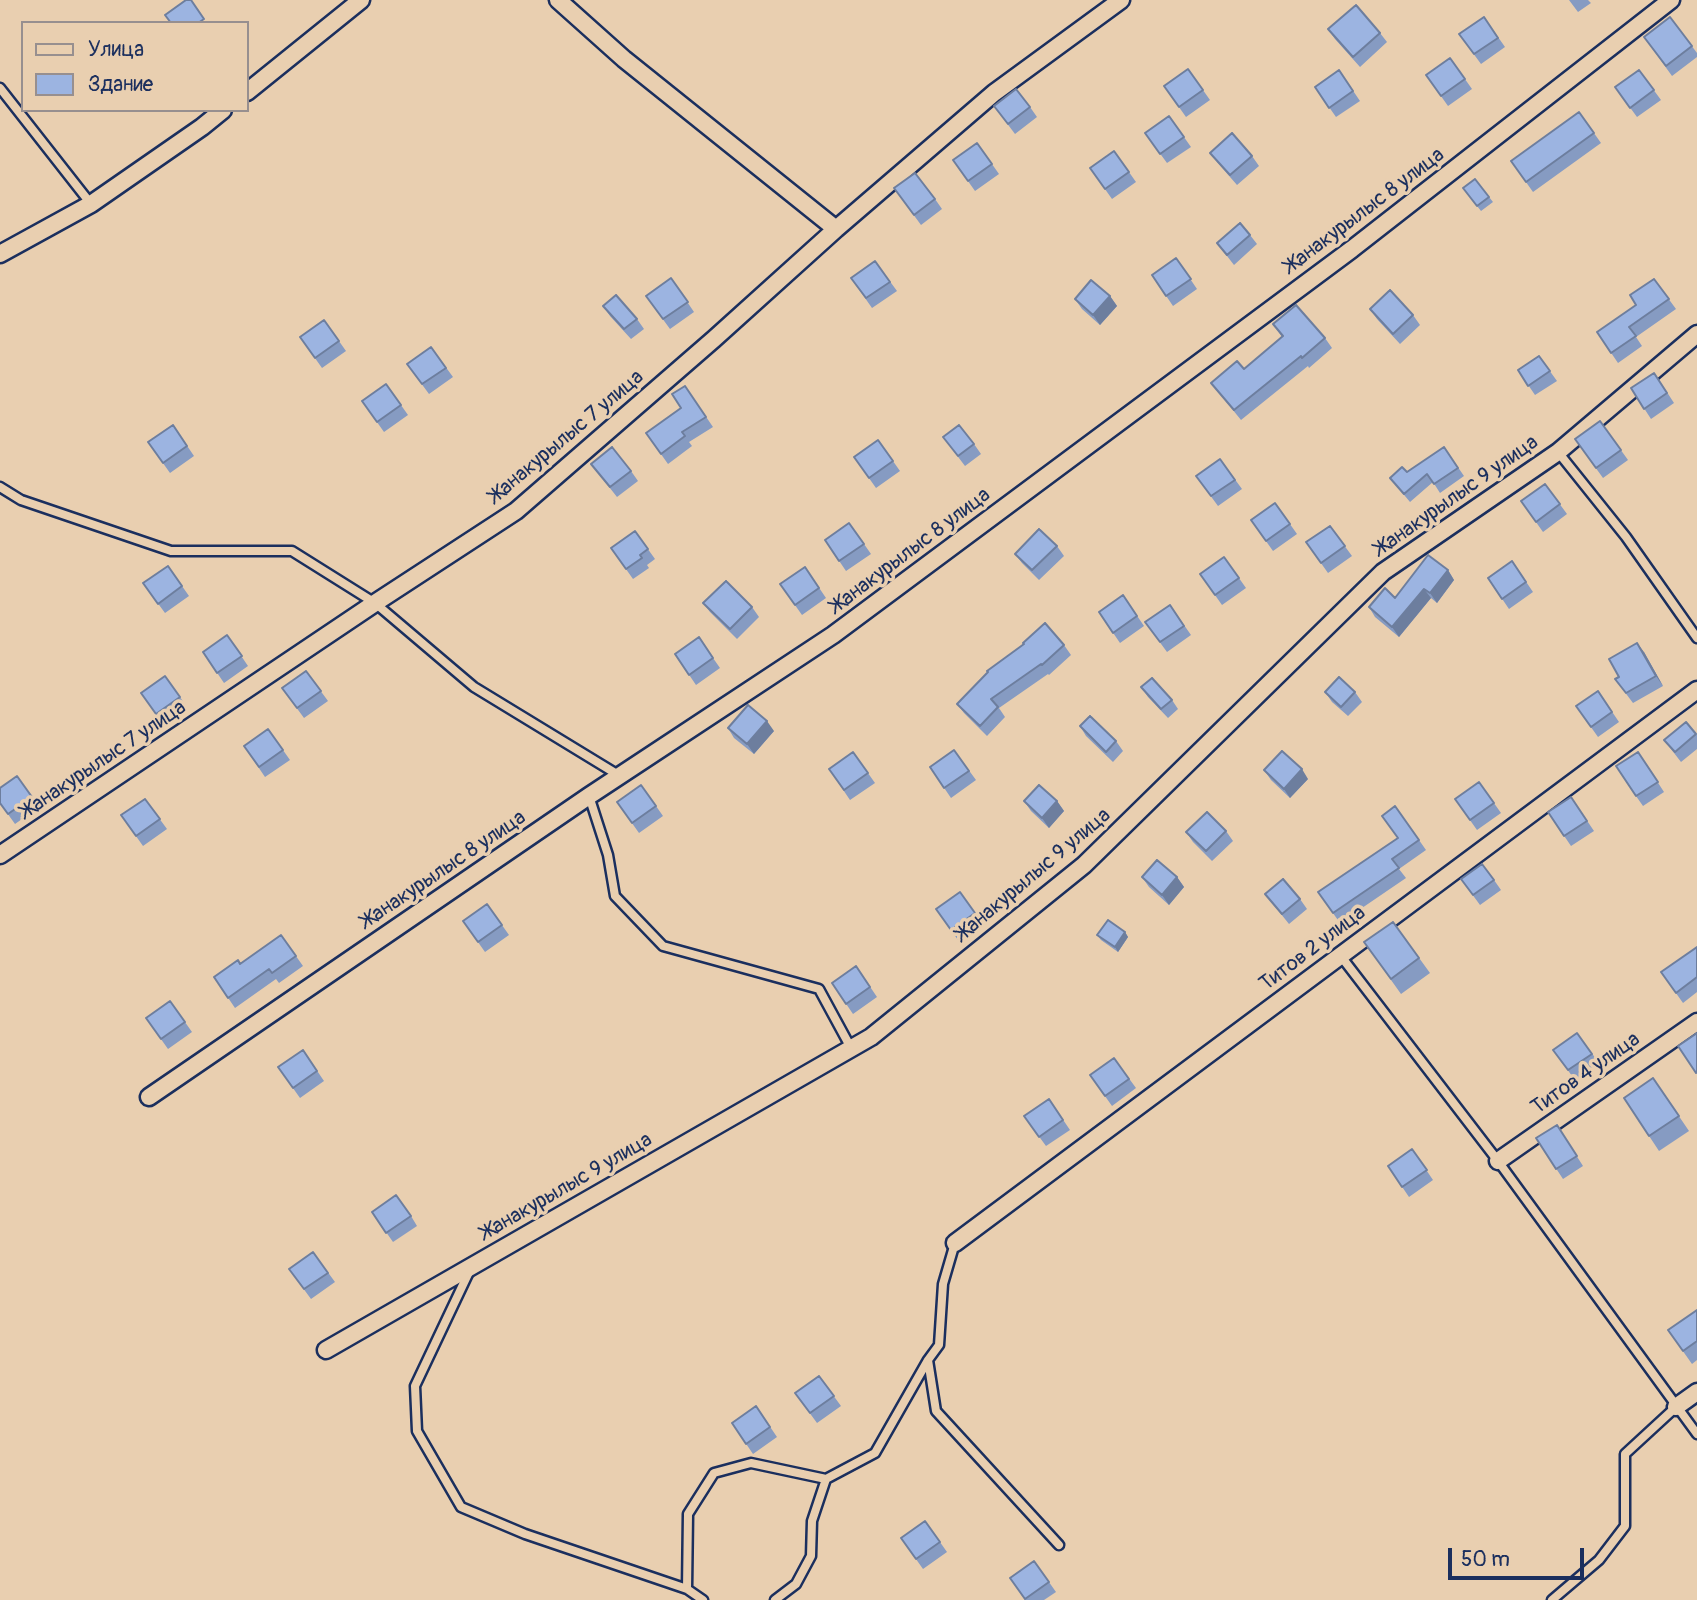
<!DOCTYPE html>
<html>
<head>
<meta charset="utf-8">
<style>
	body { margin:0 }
	#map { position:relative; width:1697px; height:1600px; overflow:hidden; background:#e9cfb0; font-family:Pangolin,sans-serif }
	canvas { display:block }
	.legend { position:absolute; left:21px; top:21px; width:228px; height:91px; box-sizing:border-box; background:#e9cfb0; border:2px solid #978f8f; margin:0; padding:9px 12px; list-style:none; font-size:21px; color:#1b2f5e }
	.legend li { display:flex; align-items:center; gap:14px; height:35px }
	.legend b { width:35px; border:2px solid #978f8f }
	.scale { position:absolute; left:1448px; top:1548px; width:136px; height:32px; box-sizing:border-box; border:4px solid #1b2f5e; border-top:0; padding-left:9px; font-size:21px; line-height:24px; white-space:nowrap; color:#1b2f5e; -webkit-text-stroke:5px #e9cfb0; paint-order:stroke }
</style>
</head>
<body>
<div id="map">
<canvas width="1697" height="1600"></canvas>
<ul class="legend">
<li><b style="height:9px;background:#e9cfb0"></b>Улица</li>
<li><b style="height:19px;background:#9cb4e1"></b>Здание</li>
</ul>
<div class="scale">50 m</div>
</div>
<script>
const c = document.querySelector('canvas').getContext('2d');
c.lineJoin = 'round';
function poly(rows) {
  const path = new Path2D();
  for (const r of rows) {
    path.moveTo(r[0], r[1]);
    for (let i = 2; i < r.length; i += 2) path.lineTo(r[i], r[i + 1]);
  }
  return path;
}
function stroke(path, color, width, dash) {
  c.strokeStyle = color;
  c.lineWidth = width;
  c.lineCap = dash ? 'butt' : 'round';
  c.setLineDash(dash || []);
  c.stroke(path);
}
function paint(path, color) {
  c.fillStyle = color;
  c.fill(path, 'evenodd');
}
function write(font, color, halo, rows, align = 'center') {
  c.font = font + ' Pangolin,sans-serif';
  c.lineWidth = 7;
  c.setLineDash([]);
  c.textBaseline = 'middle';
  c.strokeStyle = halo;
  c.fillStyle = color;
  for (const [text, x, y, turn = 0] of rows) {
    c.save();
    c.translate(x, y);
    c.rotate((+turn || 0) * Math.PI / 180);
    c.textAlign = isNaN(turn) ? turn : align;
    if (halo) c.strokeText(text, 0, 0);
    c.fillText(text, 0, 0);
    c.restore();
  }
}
const lane = poly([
	[0,88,91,204],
	[1558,452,1626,537,1697,638],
	[0,487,21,500,171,551,292,551,375,603,474,687,620,776],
	[589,796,608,855,615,896,663,946,819,989,851,1048],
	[1340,955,1498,1161,1697,1434],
	[955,1243,943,1284,939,1345,928,1360,936,1411,1059,1545],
	[469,1272,415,1386,417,1431,461,1507,525,1534,687,1589,703,1600],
	[687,1589,688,1514,714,1473,751,1463,826,1479,875,1453,928,1360],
	[775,1600,796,1584,811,1556,812,1521,826,1479],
	[1552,1600,1599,1560,1625,1526,1625,1454,1676,1407]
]);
const street = poly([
	[558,0,624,59,836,229],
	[247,92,361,0],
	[0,254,91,204,202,127,223,110],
	[0,855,375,603,516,511,714,339,836,229,994,93,1121,0],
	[149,1097,589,796,833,635,1352,249,1671,0],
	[1498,1161,1697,1022],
	[955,1243,1697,690],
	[326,1350,871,1037,1084,865,1383,572,1558,452,1697,334],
	[1676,1407,1697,1392]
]);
stroke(lane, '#1b2f5e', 13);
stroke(street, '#1b2f5e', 21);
stroke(lane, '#e9cfb0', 8);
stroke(street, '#e9cfb0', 16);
paint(poly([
	[1569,0,1588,0,1591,3,1578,12],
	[1484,17,1505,47,1481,64,1459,34],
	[1670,17,1697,53,1697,57,1672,76,1644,37],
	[1328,29,1380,33,1387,42,1360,67,1335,39],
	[1450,58,1472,89,1448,106,1426,75],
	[1188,69,1210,100,1186,117,1164,86],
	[1339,70,1360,101,1336,117,1315,87],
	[1639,70,1661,100,1637,117,1615,87],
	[994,106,1030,107,1037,117,1015,134],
	[1579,112,1601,143,1533,192,1511,161],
	[1169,116,1191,147,1167,163,1145,133],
	[977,143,999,174,975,191,953,160],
	[1114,151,1136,182,1112,199,1090,168],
	[1210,153,1252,156,1259,166,1237,185,1217,162],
	[1475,179,1493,202,1481,211,1463,188],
	[894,188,935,199,942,209,921,225],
	[1250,235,1257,244,1234,265,1217,243],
	[1176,258,1197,289,1173,306,1152,275],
	[875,261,897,291,872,308,851,278],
	[671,278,694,312,670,329,646,296],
	[1654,279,1676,309,1636,337,1642,346,1618,363,1597,332,1636,305],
	[1110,296,1117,306,1100,325,1082,309,1075,299],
	[603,306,637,319,644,329,631,339,610,316],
	[1370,309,1413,315,1420,325,1400,344,1377,319],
	[324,320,346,351,322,368,300,337],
	[1273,324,1325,338,1332,348,1309,368,1308,366,1241,420,1211,383,1244,369,1282,337],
	[431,347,453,377,429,394,407,364],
	[1539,356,1557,381,1535,395,1518,370],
	[1661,383,1674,403,1651,419,1631,388],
	[386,384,408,415,384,432,362,401],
	[685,386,713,427,689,442,692,446,668,464,646,433,681,408],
	[1600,421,1628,460,1603,478,1575,439],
	[173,425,194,456,170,473,148,442],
	[943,437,974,444,981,454,965,466],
	[878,440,900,471,876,488,854,457],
	[1444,447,1464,476,1440,493,1433,482,1410,502,1390,478,1407,472],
	[1220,459,1242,489,1218,506,1196,476],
	[591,464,631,471,638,481,617,497],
	[1545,484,1567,514,1543,532,1521,501],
	[1275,503,1297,534,1273,551,1251,520],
	[1330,526,1352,556,1328,573,1306,542],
	[635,531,655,559,647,565,649,568,633,579,611,548],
	[825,540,864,544,871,554,846,571],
	[1057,546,1064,556,1039,580,1022,563,1015,554],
	[1224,557,1246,588,1222,605,1200,574],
	[1512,561,1533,592,1509,609,1488,578],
	[168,566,189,596,165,613,143,583],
	[805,567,826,598,802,615,780,584],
	[1448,570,1454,580,1437,603,1431,598,1399,637,1375,617,1369,607,1395,598],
	[1123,595,1144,626,1120,643,1099,612],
	[703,603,752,607,759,617,737,639,710,612],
	[1170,605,1191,635,1167,652,1145,622],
	[227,635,248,666,224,683,203,652],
	[1064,645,1071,655,1049,675,1048,674,999,708,1005,717,987,736,964,713,957,704],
	[1644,652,1663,686,1633,703,1615,679],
	[675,654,713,658,720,668,696,685],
	[306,671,328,701,304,718,282,688],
	[165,676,187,707,163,724,141,693],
	[1141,687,1172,700,1178,709,1168,718,1148,697],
	[1598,691,1619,722,1598,737,1576,706],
	[1325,692,1355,692,1362,702,1348,716,1332,702],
	[1686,722,1697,735,1697,749,1681,762,1664,740],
	[1080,726,1116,741,1123,751,1113,762,1086,736],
	[728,728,774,731,754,754,734,738],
	[268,729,290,760,265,777,244,746],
	[954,750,976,780,951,798,930,767],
	[853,752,875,783,850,800,829,769],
	[1638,752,1664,792,1643,806,1636,796],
	[1264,770,1308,779,1290,798,1271,780],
	[17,776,39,807,15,824,0,803],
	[1479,782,1501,813,1477,830,1455,799],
	[1571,797,1594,831,1571,846,1548,812],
	[145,799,167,829,143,846,121,815],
	[1024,801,1057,801,1064,811,1049,828,1031,811],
	[617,802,656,806,663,816,639,833],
	[1395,806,1426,850,1399,869,1406,878,1340,923,1318,892,1398,838],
	[1226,831,1233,841,1212,861,1193,842,1186,832],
	[1142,877,1177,877,1184,887,1169,905,1149,887],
	[1461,879,1494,880,1501,890,1480,905],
	[1265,894,1300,899,1307,909,1289,924],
	[487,904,509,935,485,952,463,921],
	[936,909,975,913,982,923,958,940],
	[1393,922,1430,973,1401,994,1364,942],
	[1125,932,1128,937,1118,952,1101,940,1097,935],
	[281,935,303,966,279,983,276,979,235,1008,214,977,240,964],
	[1697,947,1697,992,1683,1003,1661,972],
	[856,966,877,997,853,1014,832,983],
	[170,1001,192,1032,168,1049,146,1018],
	[1577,1033,1599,1063,1575,1080,1553,1050],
	[303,1050,324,1081,300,1098,278,1067],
	[1114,1058,1136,1088,1112,1106,1090,1075],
	[1653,1078,1689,1131,1659,1151,1624,1098],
	[1049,1099,1070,1130,1046,1146,1024,1116],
	[1557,1125,1583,1166,1563,1179,1536,1138],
	[1412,1149,1433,1180,1409,1197,1388,1166],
	[372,1212,411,1216,417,1226,393,1242],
	[313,1252,335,1282,311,1299,289,1269],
	[1697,1310,1697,1360,1692,1364,1668,1330],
	[819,1376,841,1406,817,1423,795,1393],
	[756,1406,777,1437,753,1454,732,1423],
	[925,1521,947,1552,923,1569,901,1538],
	[1034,1561,1056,1592,1044,1600,1025,1600,1010,1578]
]), '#869bc2');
paint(poly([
	[1110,296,1117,306,1100,325,1093,315],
	[1448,570,1454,580,1437,603,1430,593],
	[1424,589,1431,598,1399,637,1392,627],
	[1637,643,1644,652,1663,686,1656,676],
	[767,721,774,731,754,754,747,744],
	[1302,769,1308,779,1290,798,1284,789],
	[1057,801,1064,811,1049,828,1042,818],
	[1177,877,1184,887,1169,905,1162,895],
	[1125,932,1128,937,1118,952,1115,947]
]), '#6d7e9e');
const building = poly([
	[186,0,191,0,204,19,198,23,171,23,165,15,186,0],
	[1356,5,1380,33,1353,57,1328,29,1356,5],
	[1484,17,1498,38,1474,54,1459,34,1484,17],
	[1670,17,1692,46,1666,66,1644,37,1670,17],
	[1450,58,1465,79,1441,96,1426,75,1450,58],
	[1188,69,1203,90,1179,107,1164,86,1188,69],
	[1339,70,1353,91,1329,108,1315,87,1339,70],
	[1639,70,1654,90,1630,108,1615,87,1639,70],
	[1016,89,1030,107,1008,124,994,106,1016,89],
	[1579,112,1594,133,1526,182,1511,161,1579,112],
	[1169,116,1184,137,1160,154,1145,133,1169,116],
	[1232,133,1252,156,1230,175,1210,153,1232,133],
	[977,143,992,164,968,181,953,160,977,143],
	[1114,151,1129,172,1105,189,1090,168,1114,151],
	[915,173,935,199,914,215,894,188,915,173],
	[1475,179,1489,197,1477,206,1463,188,1475,179],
	[1240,223,1250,235,1227,255,1217,243,1240,223],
	[1176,258,1191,279,1166,296,1152,275,1176,258],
	[875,261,890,282,866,298,851,278,875,261],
	[671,278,688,302,663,319,646,296,671,278],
	[1654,279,1669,299,1629,327,1636,336,1611,353,1597,332,1636,305,1630,295,1654,279],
	[1091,280,1110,296,1093,315,1075,299,1091,280],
	[1390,290,1413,315,1393,334,1370,309,1390,290],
	[616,295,637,319,624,329,603,306,616,295],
	[1296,305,1325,338,1302,358,1301,356,1234,410,1211,383,1237,361,1244,369,1283,336,1273,324,1296,305],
	[324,320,339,341,315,358,300,337,324,320],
	[431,347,446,368,422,384,407,364,431,347],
	[1539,356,1550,371,1528,386,1518,370,1539,356],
	[1654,373,1667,393,1644,409,1631,388,1654,373],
	[386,384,401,405,377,422,362,401,386,384],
	[685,386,706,417,682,432,685,436,661,454,646,433,681,408,672,394,685,386],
	[1600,421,1621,450,1596,468,1575,439,1600,421],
	[173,425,187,446,163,463,148,442,173,425],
	[959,425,974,444,958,456,943,437,959,425],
	[878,440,893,461,869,478,854,457,878,440],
	[612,447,631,471,610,487,591,464,612,447],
	[1444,447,1458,468,1434,484,1427,474,1404,494,1390,478,1402,467,1407,472,1444,447],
	[1220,459,1235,480,1211,496,1196,476,1220,459],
	[1545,484,1560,504,1536,522,1521,501,1545,484],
	[1275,503,1290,524,1266,541,1251,520,1275,503],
	[849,523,864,544,839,561,825,540,849,523],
	[1330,526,1345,546,1321,563,1306,542,1330,526],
	[1039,529,1057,546,1032,570,1015,554,1039,529],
	[635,531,648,549,640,555,642,558,626,569,611,548,635,531],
	[1428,555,1448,570,1430,593,1424,589,1392,627,1369,607,1385,588,1395,598,1428,555],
	[1224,557,1239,578,1215,595,1200,574,1224,557],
	[1512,561,1526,582,1502,599,1488,578,1512,561],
	[168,566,182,586,158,604,143,583,168,566],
	[805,567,819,588,795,605,780,584,805,567],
	[726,581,752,607,730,629,703,603,726,581],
	[1123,595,1137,616,1113,633,1099,612,1123,595],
	[1170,605,1184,626,1160,642,1145,622,1170,605],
	[1045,623,1064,645,1042,665,1041,664,991,699,998,707,980,726,957,704,988,672,987,671,1024,644,1023,643,1045,623],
	[227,635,242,656,217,673,203,652,227,635],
	[699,637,713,658,689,675,675,654,699,637],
	[1637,643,1656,676,1626,693,1615,679,1619,677,1609,659,1637,643],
	[306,671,321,691,297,708,282,688,306,671],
	[165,676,180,697,156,714,141,693,165,676],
	[1339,677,1355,692,1341,707,1325,692,1339,677],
	[1152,678,1172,700,1161,709,1141,687,1152,678],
	[1598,691,1612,712,1591,727,1576,706,1598,691],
	[748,705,767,721,747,744,728,728,748,705],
	[1090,716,1116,741,1106,752,1080,726,1090,716],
	[1686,722,1696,734,1675,752,1664,740,1686,722],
	[268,729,283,750,259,767,244,746,268,729],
	[954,750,969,771,944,788,930,767,954,750],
	[1282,751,1302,769,1284,789,1264,770,1282,751],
	[853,752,868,773,844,790,829,769,853,752],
	[1638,752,1658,782,1636,796,1616,766,1638,752],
	[17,776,32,797,8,814,0,803,0,788,17,776],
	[1479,782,1494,803,1470,820,1455,799,1479,782],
	[641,785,656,806,632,823,617,802,641,785],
	[1039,785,1057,801,1042,818,1024,801,1039,785],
	[1571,797,1587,821,1564,836,1548,812,1571,797],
	[145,799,160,819,136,836,121,815,145,799],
	[1395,806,1419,840,1392,859,1399,868,1333,913,1318,892,1398,838,1382,816,1395,806],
	[1207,812,1226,831,1206,851,1186,832,1207,812],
	[1157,860,1177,877,1162,895,1142,877,1157,860],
	[1482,864,1494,880,1473,895,1461,879,1482,864],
	[1283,879,1300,899,1282,914,1265,894,1283,879],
	[960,892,975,913,951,930,936,909,960,892],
	[487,904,502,925,478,942,463,921,487,904],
	[1108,920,1125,932,1115,947,1097,935,1108,920],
	[1393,922,1419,958,1391,979,1364,942,1393,922],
	[281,935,296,956,272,973,269,969,228,998,214,977,238,960,240,964,281,935],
	[1697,947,1697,977,1676,993,1661,972,1697,947],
	[856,966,870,987,846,1004,832,983,856,966],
	[170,1001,185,1022,161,1039,146,1018,170,1001],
	[1577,1033,1592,1054,1568,1070,1553,1050,1577,1033],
	[1697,1033,1697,1072,1696,1073,1678,1046,1697,1033],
	[303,1050,317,1071,293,1088,278,1067,303,1050],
	[1114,1058,1129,1079,1105,1096,1090,1075,1114,1058],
	[1653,1078,1679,1116,1649,1136,1624,1098,1653,1078],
	[1049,1099,1063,1120,1039,1137,1024,1116,1049,1099],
	[1557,1125,1577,1156,1556,1169,1536,1138,1557,1125],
	[1412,1149,1427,1170,1402,1187,1388,1166,1412,1149],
	[396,1195,411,1216,386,1233,372,1212,396,1195],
	[313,1252,328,1273,304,1289,289,1269,313,1252],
	[1697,1310,1697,1341,1683,1351,1668,1330,1697,1310],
	[819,1376,834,1396,810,1413,795,1393,819,1376],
	[756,1406,770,1427,746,1444,732,1423,756,1406],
	[925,1521,940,1542,916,1559,901,1538,925,1521],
	[1034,1561,1049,1582,1025,1599,1010,1578,1034,1561]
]);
paint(building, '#9cb4e1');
stroke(building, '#6d7e9e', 2);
write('21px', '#1b2f5e', '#e9cfb0', [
	["Жанакурылыс 8 улица",1365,211,-37],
	["Жанакурылыс 7 улица",567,437,-40],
	["Жанакурылыс 9 улица",1457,496,-35],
	["Жанакурылыс 8 улица",911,551,-37],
	["Жанакурылыс 7 улица",104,760,-34],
	["Жанакурылыс 8 улица",444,870,-34],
	["Жанакурылыс 9 улица",1034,875,-40],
	["Титов 2 улица",1313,949,-37],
	["Титов 4 улица",1586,1074,-35],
	["Жанакурылыс 9 улица",567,1187,-30]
]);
</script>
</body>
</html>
